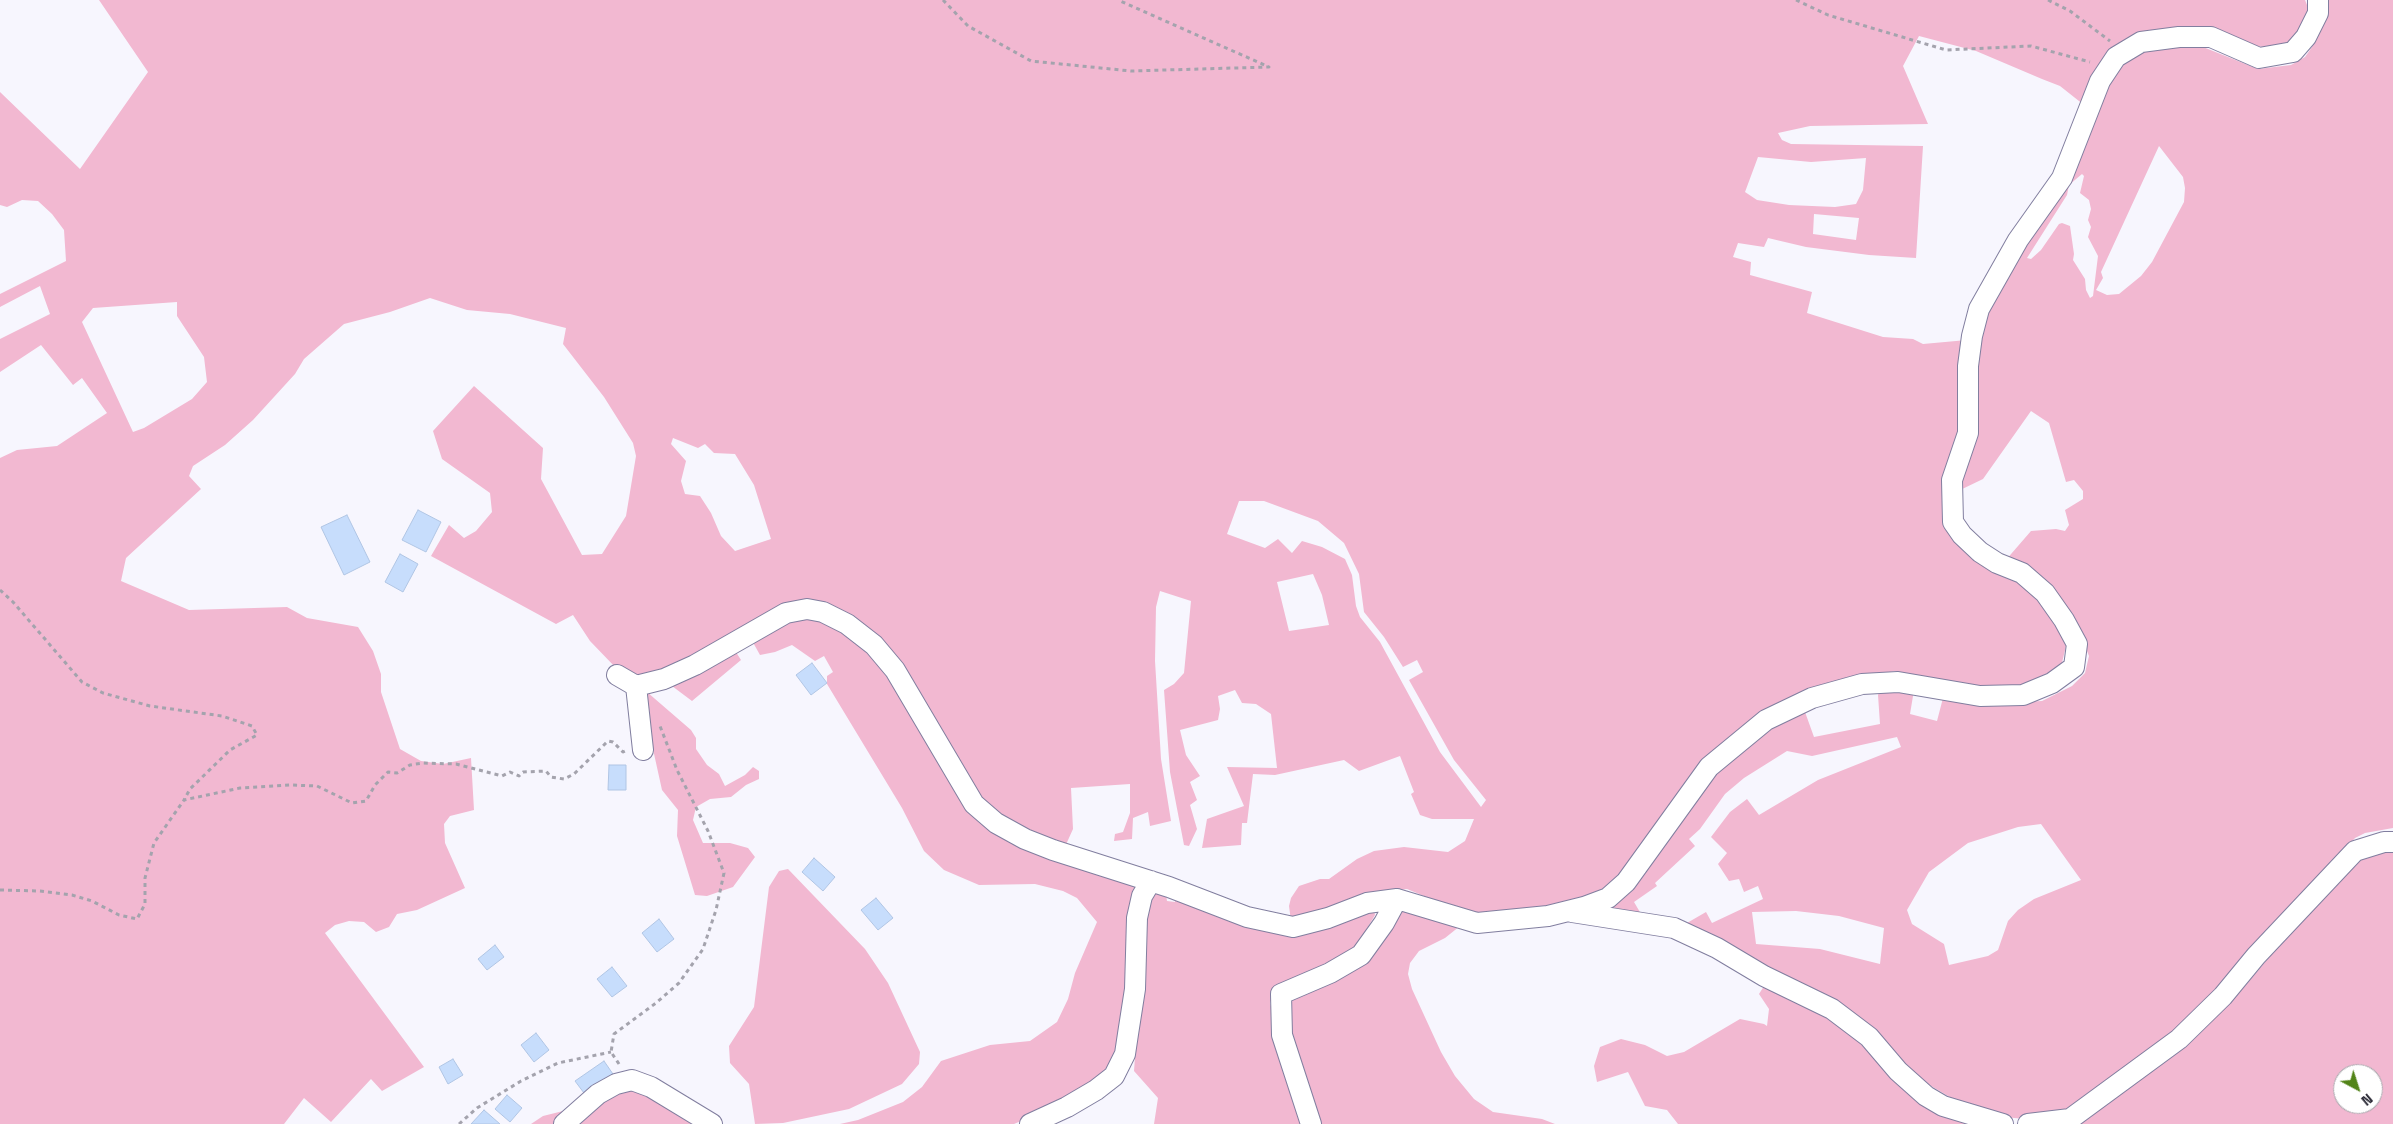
<!DOCTYPE html>
<html>
<head>
<meta charset="utf-8">
<style>
	body { margin:0 }
	#map { position:relative; width:2393px; height:1124px; overflow:hidden; background:#f7f6fe; font-family:"Space Grotesk",sans-serif }
	canvas { display:block }
	.north { position:absolute; left:2333px; top:1064px; width:50px; height:50px; box-sizing:border-box; background:#fff; border:1px solid #a6a6ab; border-radius:50%; rotate:140deg; font-size:14px; font-weight:700; line-height:20px; text-align:center; color:#21202d }
	.north::after { content:''; display:block; margin:auto; width:18px; height:22px; background:#528418; clip-path:polygon(50% 0,100% 100%,50% 72%,0 100%) }
</style>
</head>
<body>
<div id="map">
<canvas width="2393" height="1124"></canvas>
<div class="north">N</div>
</div>
<script>
const c = document.querySelector('canvas').getContext('2d');
c.lineJoin = 'round';
function paint(path, color) {
  c.fillStyle = color;
  c.fill(path, 'evenodd');
}
function poly(rows) {
  const path = new Path2D();
  for (const r of rows) {
    path.moveTo(r[0], r[1]);
    for (let i = 2; i < r.length; i += 2) path.lineTo(r[i], r[i + 1]);
  }
  return path;
}
function stroke(path, color, width, dash) {
  c.strokeStyle = color;
  c.lineWidth = width;
  c.lineCap = dash ? 'butt' : 'round';
  c.setLineDash(dash || []);
  c.stroke(path);
}
paint(poly([
	[99,0,2305,0,2309,10,2302,28,2289,44,2274,48,2138,34,2084,105,2060,86,2042,79,1976,51,1919,36,1903,66,1928,124,1810,126,1778,133,1782,140,1791,144,1923,146,1916,258,1869,255,1806,247,1768,238,1764,247,1738,243,1733,257,1751,262,1750,275,1812,292,1807,313,1883,337,1913,339,1923,344,1967,340,1950,527,2035,591,2056,617,2066,646,2060,671,2034,685,1988,688,1953,686,1895,671,1864,677,1771,711,1603,896,1566,905,1470,915,1407,889,1368,893,1291,921,1289,906,1291,898,1299,886,1320,879,1329,879,1357,859,1374,851,1404,847,1448,852,1465,841,1474,819,1432,819,1420,815,1411,794,1414,792,1400,756,1359,771,1344,760,1275,775,1253,774,1247,823,1242,823,1241,845,1202,848,1207,819,1244,806,1227,767,1277,768,1271,714,1256,704,1242,703,1235,690,1218,696,1220,709,1218,720,1180,730,1186,755,1200,776,1190,782,1197,800,1190,805,1197,829,1189,846,1184,845,1170,772,1164,690,1174,684,1184,673,1191,601,1160,591,1156,607,1155,661,1161,759,1171,821,1150,826,1148,812,1133,818,1132,839,1114,841,1115,834,1123,832,1130,813,1130,784,1071,788,1073,829,1064,849,986,808,912,685,825,605,653,676,631,676,616,668,590,641,573,615,556,624,431,556,449,525,464,538,476,531,492,512,490,493,442,459,433,431,474,386,543,448,541,479,582,555,602,554,626,516,636,456,633,443,604,397,563,344,566,328,510,314,467,310,430,298,390,312,344,324,304,359,295,374,253,420,225,445,193,466,189,476,201,489,126,558,121,581,189,610,287,607,307,618,358,627,373,651,381,674,381,692,400,749,421,761,443,764,471,758,474,810,450,816,444,824,445,843,465,888,417,910,397,914,389,927,376,932,364,922,349,921,335,925,325,933,424,1067,382,1091,371,1079,331,1122,304,1098,284,1124,0,1124,0,458,17,450,57,446,107,413,82,378,73,385,41,345,0,372,0,339,50,314,40,286,0,307,0,294,66,261,64,230,52,214,38,201,22,200,7,207,0,205,0,92,80,169,148,72],
	[1758,157,1811,162,1866,158,1863,190,1856,204,1835,207,1789,205,1757,200,1745,192],
	[1814,214,1859,218,1856,240,1813,234],
	[177,302,177,316,204,357,207,382,192,399,144,428,133,432,82,322,93,308],
	[673,438,698,448,705,444,714,453,735,454,754,485,771,539,735,551,721,536,711,513,700,496,685,494,681,481,686,461,671,444],
	[1239,501,1264,501,1318,521,1344,543,1359,574,1364,612,1384,637,1403,667,1417,660,1423,672,1409,680,1454,760,1486,800,1481,807,1440,752,1380,642,1360,617,1356,606,1352,575,1345,559,1322,547,1302,541,1292,553,1278,539,1265,548,1227,534],
	[1313,574,1322,595,1329,625,1289,631,1277,582],
	[2328,0,2393,0,2393,828,2365,833,2355,838,2188,1026,2073,1110,2037,1120,1992,1116,1953,1099,1921,1080,1769,969,1687,923,1706,912,1712,923,1763,899,1758,886,1744,892,1739,879,1729,881,1718,864,1727,853,1711,837,1730,812,1747,799,1759,815,1818,780,1901,747,1897,737,1812,756,1787,751,1744,778,1725,794,1700,829,1689,839,1695,846,1655,883,1657,886,1634,902,1644,919,1597,909,1680,811,1747,739,1805,712,1814,737,1880,724,1878,695,1881,688,1914,690,1910,714,1937,721,1943,698,1986,704,2042,701,2072,686,2085,673,2089,656,2073,616,2044,578,2032,569,2005,561,2031,531,2056,529,2065,531,2069,525,2065,510,2083,499,2083,491,2074,480,2066,482,2049,423,2031,411,1983,479,1956,492,1980,321,2114,69,2137,54,2162,47,2198,45,2258,69,2291,65,2305,57,2312,47],
	[2159,146,2183,177,2185,188,2184,202,2152,262,2141,276,2119,294,2107,295,2096,290,2103,278,2101,272],
	[2082,174,2084,176,2080,193,2089,200,2091,209,2088,220,2091,227,2088,237,2098,256,2093,296,2090,298,2086,290,2085,279,2073,260,2074,254,2070,226,2062,223,2059,224,2041,250,2031,259,2027,258,2067,195,2069,185],
	[2041,824,2081,880,2034,899,2018,910,2008,921,1998,950,1988,956,1949,965,1944,944,1912,924,1907,910,1929,872,1968,843,2018,827],
	[1796,911,1839,916,1884,928,1880,964,1820,949,1756,944,1752,912],
	[812,612,875,650,976,814,1136,882,1124,1033,1107,1080,1091,1091,1014,1124,840,1124,858,1120,903,1102,922,1087,941,1061,990,1045,1030,1041,1057,1022,1068,999,1075,973,1097,922,1077,898,1063,891,1035,884,979,885,944,870,924,851,902,808,827,684,827,676,833,672,824,656,815,661,792,645,775,652,760,655,750,637],
	[734,649,741,660,692,701,668,683],
	[647,692,691,730,696,738,696,749,707,765,719,774,725,786,745,775,753,767,759,771,759,779,746,785,731,797,710,799,696,807,693,820,703,843,730,843,748,848,755,857,733,887,707,896,695,895,677,836,678,810,662,790,643,704],
	[2393,841,2393,1124,2073,1124,2088,1119,2147,1072,2194,1039,2239,993,2330,885,2357,859],
	[2343,1074,2373,1074,2373,1104,2343,1104],
	[788,869,865,949,888,983,920,1052,919,1064,902,1084,849,1109,783,1123,755,1124,749,1084,730,1063,729,1046,754,1007,769,887,779,871],
	[1154,894,1166,894,1167,901,1175,902,1175,897,1291,933,1374,908,1375,915,1352,954,1274,992,1270,1003,1302,1124,1154,1124,1158,1098,1134,1071,1141,973,1143,912],
	[1405,903,1460,926,1445,938,1419,951,1410,963,1408,974,1412,989,1441,1052,1455,1076,1474,1099,1493,1112,1542,1119,1555,1124,1314,1124,1286,1019,1288,998,1327,982],
	[1766,983,1844,1026,1903,1089,1921,1103,1972,1124,1678,1124,1667,1110,1645,1106,1628,1072,1597,1082,1594,1066,1600,1047,1621,1039,1645,1045,1667,1056,1684,1052,1740,1019,1764,1024,1767,1026,1769,1009,1759,994],
	[622,1088,643,1093,694,1124,572,1124],
	[563,1111,569,1113,558,1124,531,1124,543,1116]
]), '#f2b8d1');
const building = poly([
	[418,510,441,522,426,552,402,540,418,510],
	[347,515,370,562,344,575,321,527,347,515],
	[400,554,418,564,403,592,385,582,400,554],
	[812,663,827,683,811,695,796,675,812,663],
	[609,765,626,765,626,790,608,790,609,765],
	[814,858,835,877,823,891,802,872,814,858],
	[876,898,893,918,878,930,861,910,876,898],
	[659,919,674,939,657,952,642,933,659,919],
	[495,945,504,957,487,970,478,959,495,945],
	[612,967,627,986,612,997,597,979,612,967],
	[536,1033,549,1050,534,1062,521,1045,536,1033],
	[453,1059,463,1075,448,1084,439,1067,453,1059],
	[604,1061,615,1077,587,1097,575,1081,604,1061],
	[507,1095,522,1108,510,1122,495,1109,507,1095],
	[484,1110,500,1124,471,1124,484,1110]
]);
paint(building, '#c7ddfc');
stroke(building, '#b0c5e4', 1);
const street = poly([
	[617,675,636,686,664,679,695,665,786,613,807,609,823,612,847,624,874,645,895,670,974,804,996,823,1025,839,1053,850,1169,887,1247,917,1293,927,1328,918,1367,903,1397,899,1477,923,1548,916,1584,907,1608,898,1626,882,1709,767,1766,720,1812,698,1862,684,1898,682,1980,696,2023,695,2052,683,2074,667,2077,644,2064,620,2045,593,2022,573,1997,563,1980,552,1962,535,1953,522,1952,480,1968,433,1968,366,1972,336,1979,309,2018,240,2062,178,2100,81,2116,57,2141,42,2179,37,2211,37,2259,58,2293,52,2306,37,2318,13,2318,0],
	[636,686,643,750],
	[1572,912,1674,928,1717,948,1764,976,1832,1009,1869,1037,1898,1071,1926,1096,1943,1106,2003,1124],
	[564,1124,598,1094,616,1084,632,1080,651,1087,712,1124],
	[1030,1124,1067,1107,1096,1090,1114,1076,1125,1054,1128,1034,1135,989,1137,918,1142,896,1151,881],
	[1311,1124,1282,1035,1281,994,1330,973,1361,955,1384,923,1397,899],
	[2028,1124,2070,1119,2179,1039,2223,996,2256,956,2355,851,2384,842,2393,842]
]);
stroke(street, '#817e9f', 22);
stroke(poly([
	[943,0,968,26,1031,61,1131,71,1269,67,1118,0],
	[1796,0,1828,15,1946,50,2031,46,2090,62],
	[2048,0,2070,11,2110,41],
	[0,590,13,602,82,682,103,693,150,706,222,716,252,726,257,735,230,750,190,789,184,800],
	[0,890,40,891,72,895,92,901,119,915,137,919,145,904,145,878,154,843,184,800,240,788,291,785,317,786,352,803,366,801,375,785,388,772,397,773,410,765,423,763,456,764,502,776,510,772,519,776,523,772,546,771,551,777,564,779,574,774,608,741,613,742,623,752,625,751],
	[619,1064,611,1052,614,1034,656,1003,679,983,703,949,716,910,724,873,708,831,677,770,660,726],
	[459,1124,477,1108,521,1081,558,1063,611,1052]
]), '#a4a3ad', 3, [4, 4]);
stroke(street, '#fff', 20);
</script>
</body>
</html>
